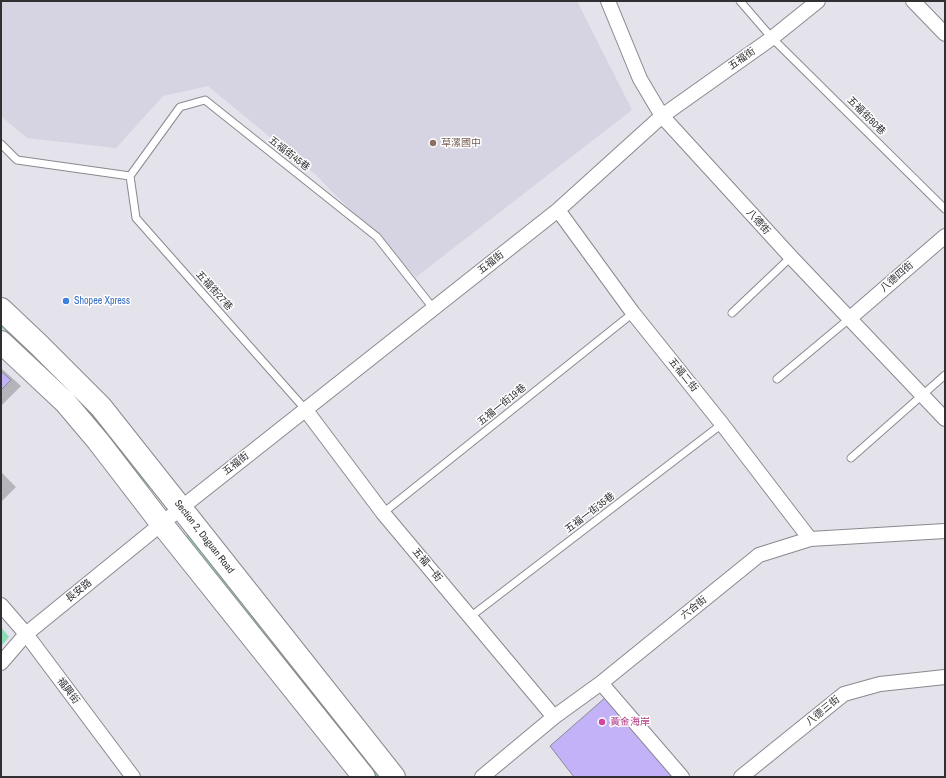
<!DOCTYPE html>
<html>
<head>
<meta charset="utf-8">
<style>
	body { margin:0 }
	#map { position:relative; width:946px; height:778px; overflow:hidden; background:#e4e2ea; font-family:"Archivo Narrow",sans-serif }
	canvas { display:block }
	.frame { position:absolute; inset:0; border:2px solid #303033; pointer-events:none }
</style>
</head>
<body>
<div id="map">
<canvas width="946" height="778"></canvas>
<div class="frame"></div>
</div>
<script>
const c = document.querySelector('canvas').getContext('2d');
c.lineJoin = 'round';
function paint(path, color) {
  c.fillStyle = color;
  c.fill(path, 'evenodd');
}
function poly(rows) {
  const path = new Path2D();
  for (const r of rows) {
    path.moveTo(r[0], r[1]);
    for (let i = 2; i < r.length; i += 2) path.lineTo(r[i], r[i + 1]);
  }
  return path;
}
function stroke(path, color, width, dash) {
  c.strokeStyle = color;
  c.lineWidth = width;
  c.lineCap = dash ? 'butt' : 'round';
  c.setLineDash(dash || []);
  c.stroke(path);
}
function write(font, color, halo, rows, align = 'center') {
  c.font = font + ' "Archivo Narrow","Noto Sans TC",sans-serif';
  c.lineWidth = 3;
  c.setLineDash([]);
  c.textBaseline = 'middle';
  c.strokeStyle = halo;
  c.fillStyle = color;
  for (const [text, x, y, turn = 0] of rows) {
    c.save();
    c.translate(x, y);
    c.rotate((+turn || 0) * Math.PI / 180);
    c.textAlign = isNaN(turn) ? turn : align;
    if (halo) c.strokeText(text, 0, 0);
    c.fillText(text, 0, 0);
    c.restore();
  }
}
paint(poly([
	[1,1,577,1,632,110,416,277,315,174,208,86,163,96,116,148,27,138,1,116]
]), '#d6d3e2');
paint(poly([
	[1,321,85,404,150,487,147,489,37,362,1,327],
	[190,533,382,777,375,777,185,537],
	[1,627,9,637,1,646]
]), '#8cdbb4');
paint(poly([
	[1,368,21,386,1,406],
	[1,472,16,487,1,502]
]), '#0003');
const building = poly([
	[1,371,11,380,1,390,1,371],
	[606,697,672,777,574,777,550,746,606,697]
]);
paint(building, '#c3b2f7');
stroke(building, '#8a8990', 1);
const lane = poly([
	[740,1,772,38,945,209],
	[1,144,17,160,130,176],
	[130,176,180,107,205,100,377,237,433,308],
	[130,176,136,218,305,409],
	[732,313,791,257],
	[777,379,849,319],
	[851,458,945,375],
	[383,513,633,313],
	[470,617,722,424]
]);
const street = poly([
	[608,1,640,79,662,116,791,257,945,419],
	[913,1,945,34],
	[558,210,633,313,722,424,810,539],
	[849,319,945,236],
	[305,409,383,513,554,717],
	[1,605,26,634,133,777],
	[1,663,26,634,181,508,558,210,662,116,772,38,818,1],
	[601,683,682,777],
	[482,777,554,717,601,683,759,555,810,539,945,531],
	[741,777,844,694,880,684,945,677]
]);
const primary = poly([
	[1,309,38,344,101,407,394,777],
	[1,342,65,402,98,441,161,523,364,777]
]);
stroke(lane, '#8b8990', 9);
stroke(street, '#8b8990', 16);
stroke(primary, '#8b8990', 24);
stroke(lane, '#fff', 7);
stroke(street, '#fff', 14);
stroke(primary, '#fff', 22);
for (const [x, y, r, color] of [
	[433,143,4,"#8d6e63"],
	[66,301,4,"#3f7fe0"],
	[602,722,4,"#d1479c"]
]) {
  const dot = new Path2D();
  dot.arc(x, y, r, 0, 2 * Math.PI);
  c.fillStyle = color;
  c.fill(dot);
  stroke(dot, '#fff', 1.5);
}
write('10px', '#303033', '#fff', [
	["五福街",742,59,-35],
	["五福街80巷",866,116,45],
	["五福街45巷",289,154,38],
	["八德街",758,222,48],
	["五福街",491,263,-38],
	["八德四街",897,277,-41],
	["五福街27巷",214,291,48],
	["五福二街",683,375,51],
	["五福一街19巷",502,405,-39],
	["五福街",236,464,-38],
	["五福一街35巷",590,513,-37],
	["Section 2, Daguan Road",204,537,52],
	["五福一街",427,565,50],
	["長安路",79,591,-39],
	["六合街",694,608,-39],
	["福興街",68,691,53],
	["八德三街",823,711,-39]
]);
write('10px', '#785e54', '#fff', [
	["草漯國中",441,143]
], 'left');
write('10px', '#366cbe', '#fff', [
	["Shopee Xpress",74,301]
], 'left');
write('10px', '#b23c85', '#fff', [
	["黃金海岸",610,722]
], 'left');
</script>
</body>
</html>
